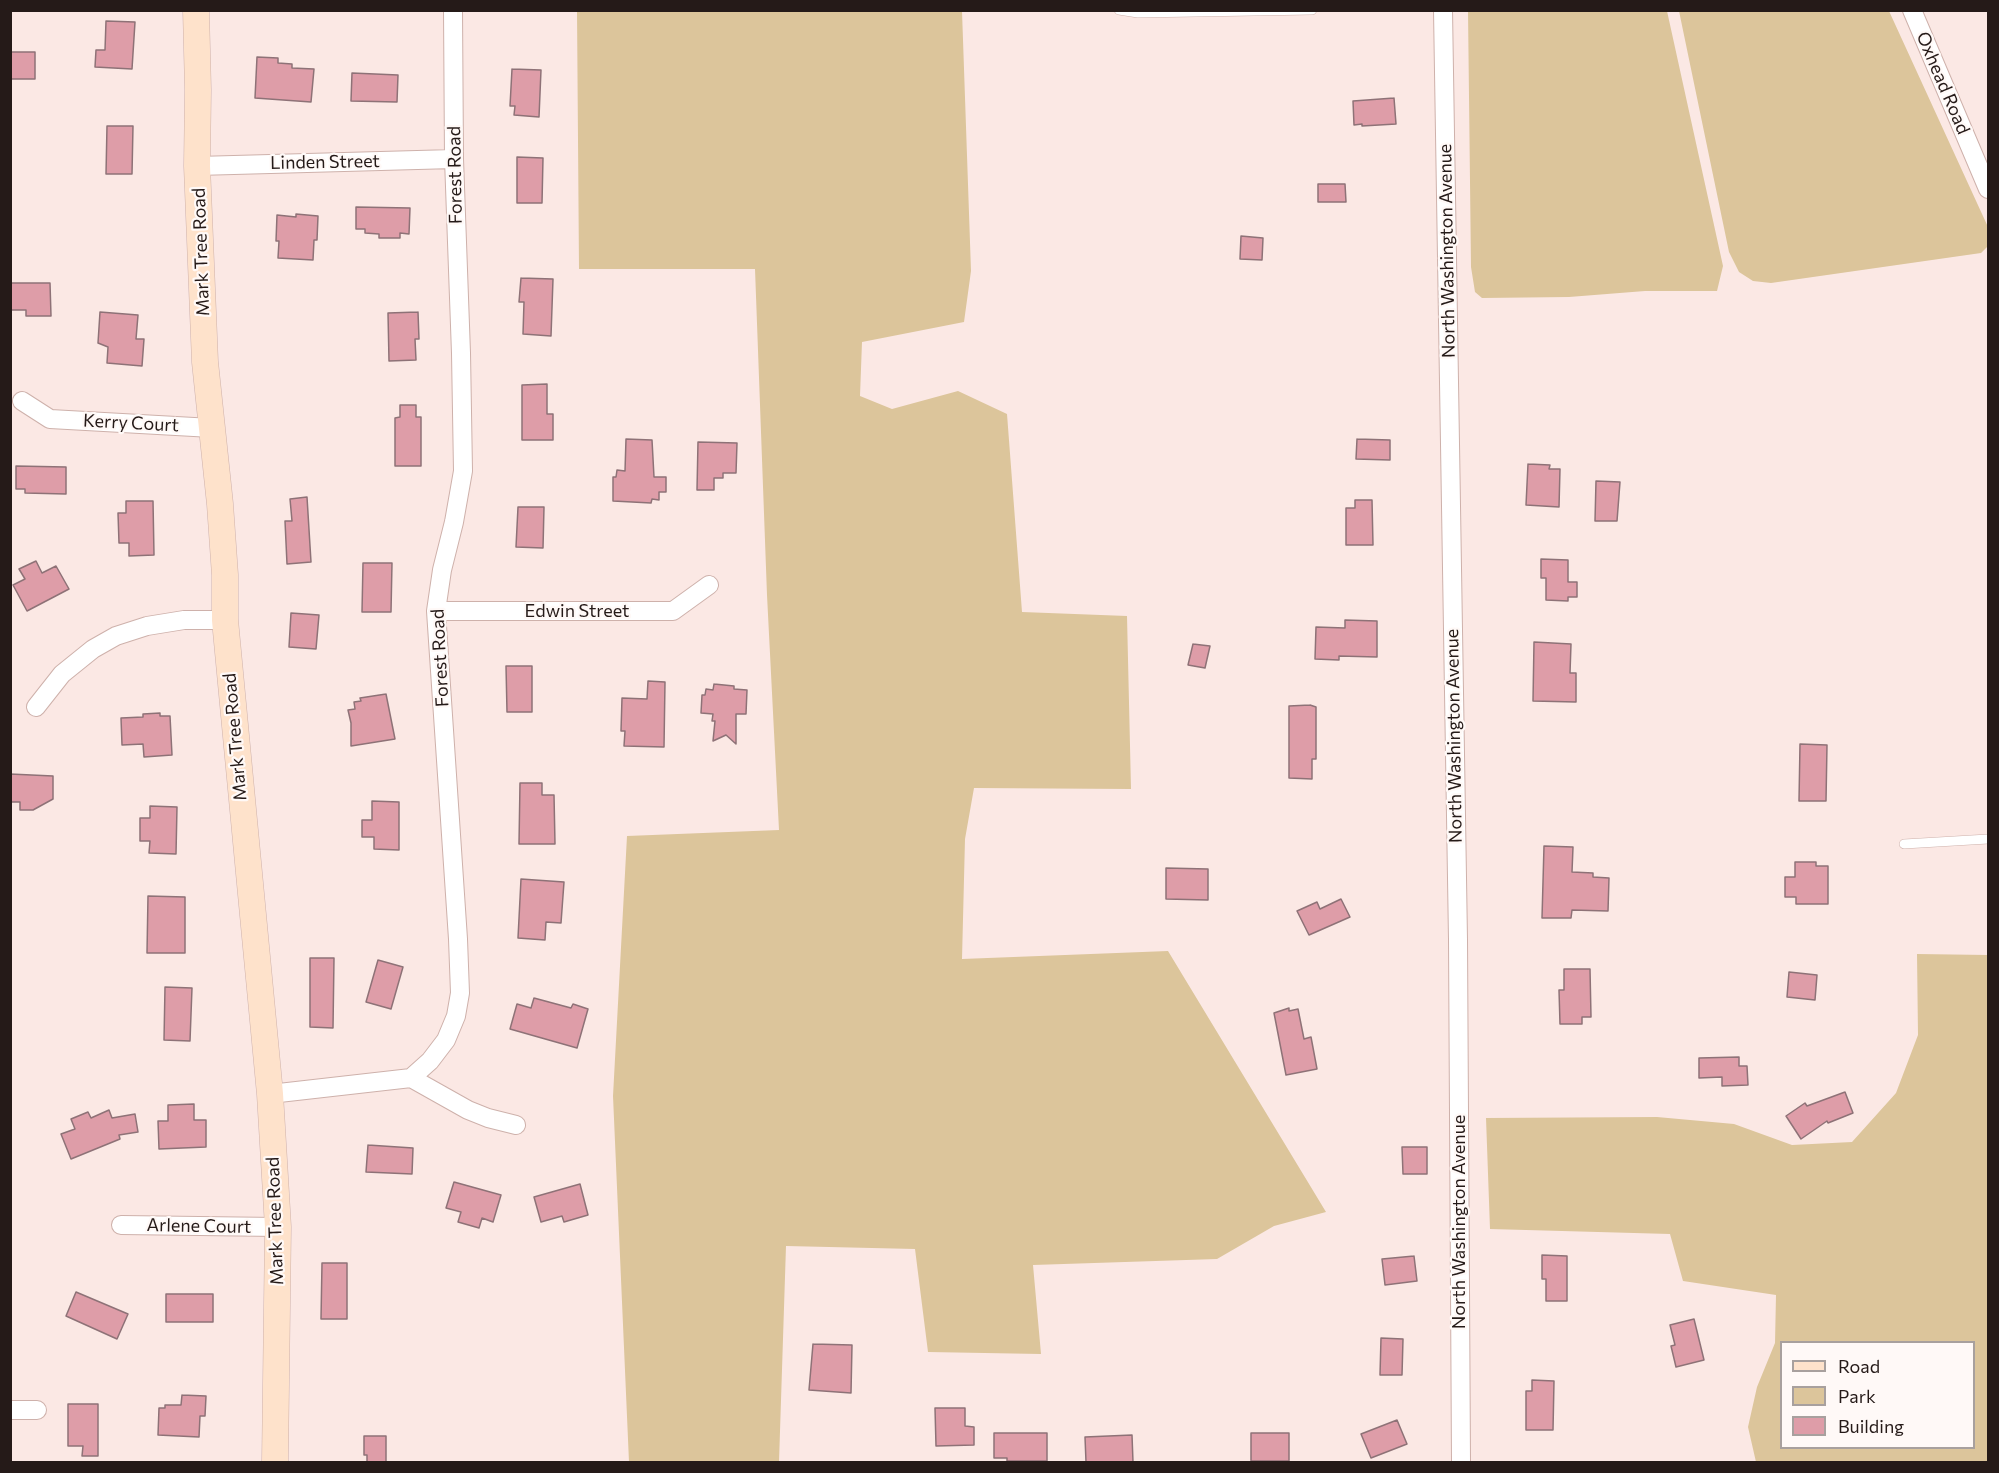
<!DOCTYPE html>
<html>
<head>
<meta charset="utf-8">
<style>
	body { margin:0 }
	#map { position:relative; width:1999px; height:1473px; overflow:hidden; background:#fbe8e4; font-family:Commissioner,sans-serif }
	canvas { display:block }
	.frame { position:absolute; inset:0; border:12px solid #251a18; pointer-events:none }
	.legend { position:absolute; left:1780px; top:1341px; width:195px; height:108px; box-sizing:border-box; background:#fff9f7; border:2px solid #a8a09e; margin:0; padding:8px 10px; list-style:none; font-size:18px; color:#251a18 }
	.legend li { display:flex; align-items:center; gap:12px; height:30px }
	.legend b { width:30px; border:2px solid #a8a09e }
</style>
</head>
<body>
<div id="map">
<canvas width="1999" height="1473"></canvas>
<div class="frame"></div>
<ul class="legend">
<li><b style="height:8px;background:#fee2cb"></b>Road</li>
<li><b style="height:16px;background:#dcc59b"></b>Park</li>
<li><b style="height:16px;background:#de9da8"></b>Building</li>
</ul>
</div>
<script>
const c = document.querySelector('canvas').getContext('2d');
c.lineJoin = 'round';
function paint(path, color) {
  c.fillStyle = color;
  c.fill(path, 'evenodd');
}
function poly(rows) {
  const path = new Path2D();
  for (const r of rows) {
    path.moveTo(r[0], r[1]);
    for (let i = 2; i < r.length; i += 2) path.lineTo(r[i], r[i + 1]);
  }
  return path;
}
function stroke(path, color, width, dash) {
  c.strokeStyle = color;
  c.lineWidth = width;
  c.lineCap = dash ? 'butt' : 'round';
  c.setLineDash(dash || []);
  c.stroke(path);
}
function write(font, color, halo, rows, align = 'center') {
  c.font = font + ' Commissioner,sans-serif';
  c.lineWidth = 4.5;
  c.setLineDash([]);
  c.textBaseline = 'middle';
  c.strokeStyle = halo;
  c.fillStyle = color;
  for (const [text, x, y, turn = 0] of rows) {
    c.save();
    c.translate(x, y);
    c.rotate((+turn || 0) * Math.PI / 180);
    c.textAlign = isNaN(turn) ? turn : align;
    if (halo) c.strokeText(text, 0, 0);
    c.fillText(text, 0, 0);
    c.restore();
  }
}
paint(poly([
	[577,11,962,11,971,271,964,322,862,342,860,396,892,409,958,391,1007,414,1022,612,1127,616,1131,789,974,788,965,839,962,959,1168,951,1326,1212,1274,1226,1217,1259,1033,1265,1041,1354,928,1352,915,1249,786,1246,779,1462,629,1462,613,1096,627,836,779,830,767,595,755,269,579,269],
	[1468,11,1667,11,1723,266,1717,291,1645,291,1569,297,1482,298,1475,292,1471,267],
	[1679,11,1889,11,1988,227,1988,246,1981,253,1771,283,1753,281,1739,272,1729,252],
	[1917,954,1988,955,1988,1462,1756,1462,1748,1427,1757,1387,1775,1343,1776,1295,1683,1281,1670,1234,1490,1229,1486,1118,1657,1117,1734,1124,1792,1145,1852,1142,1896,1093,1918,1035],
	[1782,1342,1974,1342,1974,1448,1782,1448]
]), '#dcc59b');
const building = poly([
	[106,21,135,22,132,69,95,67,96,50,105,50,106,21],
	[10,52,35,52,35,79,10,79,10,52],
	[257,57,278,58,278,63,292,64,292,68,314,69,311,102,255,98,257,57],
	[512,69,541,70,539,117,514,115,515,106,510,106,512,69],
	[352,73,398,75,397,102,351,101,352,73],
	[1394,98,1396,124,1362,126,1362,124,1354,125,1353,101,1394,98],
	[107,126,133,126,132,174,106,174,107,126],
	[517,157,543,158,542,203,517,203,517,157],
	[1318,184,1345,184,1346,202,1318,202,1318,184],
	[356,207,410,208,409,234,400,233,400,238,379,238,379,234,365,233,365,229,356,229,356,207],
	[296,214,318,216,317,240,314,240,313,260,278,258,279,241,276,241,277,215,296,217,296,214],
	[1241,236,1263,238,1262,260,1240,259,1241,236],
	[521,278,553,279,551,336,523,334,524,302,519,302,521,278],
	[10,283,50,283,51,316,26,316,26,310,10,310,10,283],
	[100,312,138,315,136,339,144,339,142,366,107,363,108,347,98,343,100,312],
	[418,312,419,339,415,339,416,360,389,361,388,313,418,312],
	[547,384,547,414,553,414,553,440,522,440,522,385,547,384],
	[400,405,416,405,416,417,421,417,421,466,395,466,395,418,400,417,400,405],
	[626,439,652,440,654,477,666,477,666,492,659,492,659,500,652,499,651,503,613,501,613,477,616,477,617,470,625,471,626,439],
	[1357,439,1390,440,1390,460,1356,459,1357,439],
	[698,442,737,443,736,473,723,473,723,478,714,478,714,490,697,490,698,442],
	[1528,464,1550,465,1549,469,1560,469,1559,507,1526,505,1528,464],
	[16,466,66,467,66,494,25,493,25,489,16,489,16,466],
	[1596,481,1620,482,1617,521,1595,521,1596,481],
	[307,497,311,562,287,564,285,521,292,521,290,499,307,497],
	[1355,500,1372,500,1373,545,1346,545,1346,508,1355,508,1355,500],
	[126,501,153,501,154,555,129,556,129,543,119,543,118,513,126,513,126,501],
	[518,507,544,507,543,548,516,547,518,507],
	[1541,559,1568,560,1568,582,1577,582,1577,597,1568,597,1568,601,1546,600,1546,578,1541,578,1541,559],
	[36,561,42,573,56,566,69,589,27,611,13,585,25,579,19,569,36,561],
	[363,563,392,563,391,612,362,612,363,563],
	[291,613,319,615,316,649,289,647,291,613],
	[1345,620,1377,621,1377,657,1339,656,1339,660,1315,659,1316,627,1345,628,1345,620],
	[1534,642,1571,644,1570,673,1576,673,1576,702,1533,701,1534,642],
	[1193,644,1210,646,1205,668,1188,665,1193,644],
	[506,666,532,666,532,712,507,712,506,666],
	[648,681,665,682,664,747,624,746,625,731,621,731,622,698,647,699,648,681],
	[714,684,734,686,734,689,747,690,746,714,736,714,736,744,726,735,713,741,715,721,712,721,713,714,701,713,702,695,705,695,706,689,713,690,714,684],
	[386,694,395,739,351,746,351,723,348,710,355,709,354,702,361,701,360,698,386,694],
	[1310,705,1316,707,1316,759,1312,759,1312,779,1289,778,1289,706,1310,705],
	[160,713,160,716,170,716,172,755,144,757,143,744,122,745,121,718,143,717,143,714,160,713],
	[1800,744,1827,745,1826,801,1799,801,1800,744],
	[10,774,53,776,53,799,33,810,20,810,20,802,10,802,10,774],
	[520,783,542,783,542,795,554,795,555,844,519,844,520,783],
	[372,801,399,802,399,850,374,849,374,837,362,837,362,820,372,820,372,801],
	[150,806,177,807,176,854,149,853,150,841,140,841,140,818,150,818,150,806],
	[1544,846,1573,847,1572,872,1593,873,1593,877,1609,878,1608,911,1572,910,1571,918,1542,918,1544,846],
	[1795,862,1816,862,1816,866,1828,866,1828,904,1796,904,1796,897,1785,897,1785,877,1795,877,1795,862],
	[1166,868,1208,869,1208,900,1166,899,1166,868],
	[521,879,564,882,561,923,546,922,545,940,518,938,521,879],
	[148,896,185,897,185,953,147,953,148,896],
	[1341,899,1350,917,1309,935,1297,911,1317,902,1320,909,1341,899],
	[310,958,334,958,333,1028,310,1027,310,958],
	[378,960,403,967,391,1009,366,1002,378,960],
	[1564,969,1590,969,1591,1017,1582,1017,1582,1024,1560,1024,1559,990,1564,990,1564,969],
	[1789,972,1817,975,1815,1000,1787,997,1789,972],
	[165,987,192,988,190,1041,164,1040,165,987],
	[534,998,571,1008,573,1004,588,1009,577,1048,510,1029,517,1004,531,1008,534,998],
	[1289,1008,1289,1011,1298,1009,1304,1039,1311,1037,1317,1069,1286,1075,1274,1013,1289,1008],
	[1739,1057,1739,1066,1747,1066,1748,1085,1722,1086,1722,1077,1699,1078,1699,1058,1739,1057],
	[1845,1092,1853,1113,1828,1123,1827,1121,1801,1139,1786,1116,1805,1103,1807,1106,1845,1092],
	[194,1104,194,1120,206,1120,206,1147,159,1149,158,1121,168,1121,168,1105,194,1104],
	[109,1110,112,1118,135,1114,138,1132,119,1135,120,1139,71,1159,61,1134,75,1129,71,1119,88,1112,91,1118,109,1110],
	[368,1145,413,1148,412,1174,366,1172,368,1145],
	[1402,1147,1427,1147,1427,1174,1403,1174,1402,1147],
	[454,1182,501,1195,493,1222,482,1218,479,1228,458,1222,461,1212,446,1208,454,1182],
	[580,1184,588,1215,564,1222,562,1216,541,1222,534,1197,580,1184],
	[1542,1255,1567,1256,1567,1301,1546,1301,1546,1279,1542,1279,1542,1255],
	[1414,1256,1417,1281,1385,1285,1382,1259,1414,1256],
	[322,1263,347,1263,347,1319,321,1319,322,1263],
	[76,1292,128,1314,117,1339,66,1316,76,1292],
	[166,1294,213,1294,213,1322,166,1322,166,1294],
	[1694,1319,1704,1360,1676,1367,1671,1346,1675,1345,1670,1325,1694,1319],
	[1381,1338,1403,1339,1402,1375,1380,1375,1381,1338],
	[813,1344,852,1345,851,1393,809,1390,813,1344],
	[1532,1380,1554,1381,1553,1430,1526,1430,1526,1391,1532,1391,1532,1380],
	[182,1395,206,1396,205,1416,200,1416,199,1437,158,1435,159,1408,165,1408,165,1405,181,1405,182,1395],
	[68,1404,98,1404,98,1456,82,1456,83,1446,68,1446,68,1404],
	[935,1408,965,1408,965,1426,974,1427,974,1445,936,1446,935,1408],
	[1397,1420,1407,1444,1371,1458,1361,1434,1397,1420],
	[994,1433,1047,1433,1047,1461,1007,1461,1007,1458,994,1458,994,1433],
	[1251,1433,1289,1433,1289,1461,1251,1461,1251,1433],
	[1132,1435,1133,1462,1086,1462,1085,1437,1132,1435],
	[364,1436,386,1436,386,1462,367,1462,367,1455,364,1455,364,1436]
]);
paint(building, '#de9da8');
stroke(building, '#8e7277', 1.5);
const lane = poly([
	[1119,10,1138,13,1312,10],
	[1904,844,1988,839]
]);
const street = poly([
	[1443,10,1458,940,1461,1462],
	[1912,10,1988,189],
	[197,166,454,159],
	[22,401,50,419,212,428],
	[436,611,673,611,709,585],
	[36,707,62,674,93,649,116,636,147,626,184,620,225,620],
	[411,1078,468,1110,488,1118,516,1125],
	[270,1094,411,1078,430,1061,446,1040,456,1016,460,993,458,939,436,611,442,570,454,522,463,471,461,353,454,159,453,10],
	[121,1225,278,1227],
	[10,1410,37,1410]
]);
const secondary = poly([
	[196,10,198,90,197,166,205,362,220,504,225,575,225,620,270,1094,278,1227,275,1462]
]);
stroke(lane, '#ceb1ab', 10);
stroke(street, '#ceb1ab', 20);
stroke(secondary, '#ceb1ab', 27);
stroke(lane, '#fff', 9);
stroke(street, '#fff', 18);
stroke(secondary, '#fee2cb', 26);
write('18px', '#251a18', '#fff9f7', [
	["Oxhead Road",1943,83,67],
	["Linden Street",325,162,-1],
	["Forest Road",455,175,-91],
	["North Washington Avenue",1447,251,-91],
	["Mark Tree Road",201,252,-92],
	["Kerry Court",131,423,3],
	["Edwin Street",577,611],
	["Forest Road",440,658,-93],
	["North Washington Avenue",1454,736,-91],
	["Mark Tree Road",235,737,-95],
	["Mark Tree Road",275,1221,-92],
	["North Washington Avenue",1459,1222,-90],
	["Arlene Court",199,1226,1]
]);
</script>
</body>
</html>
